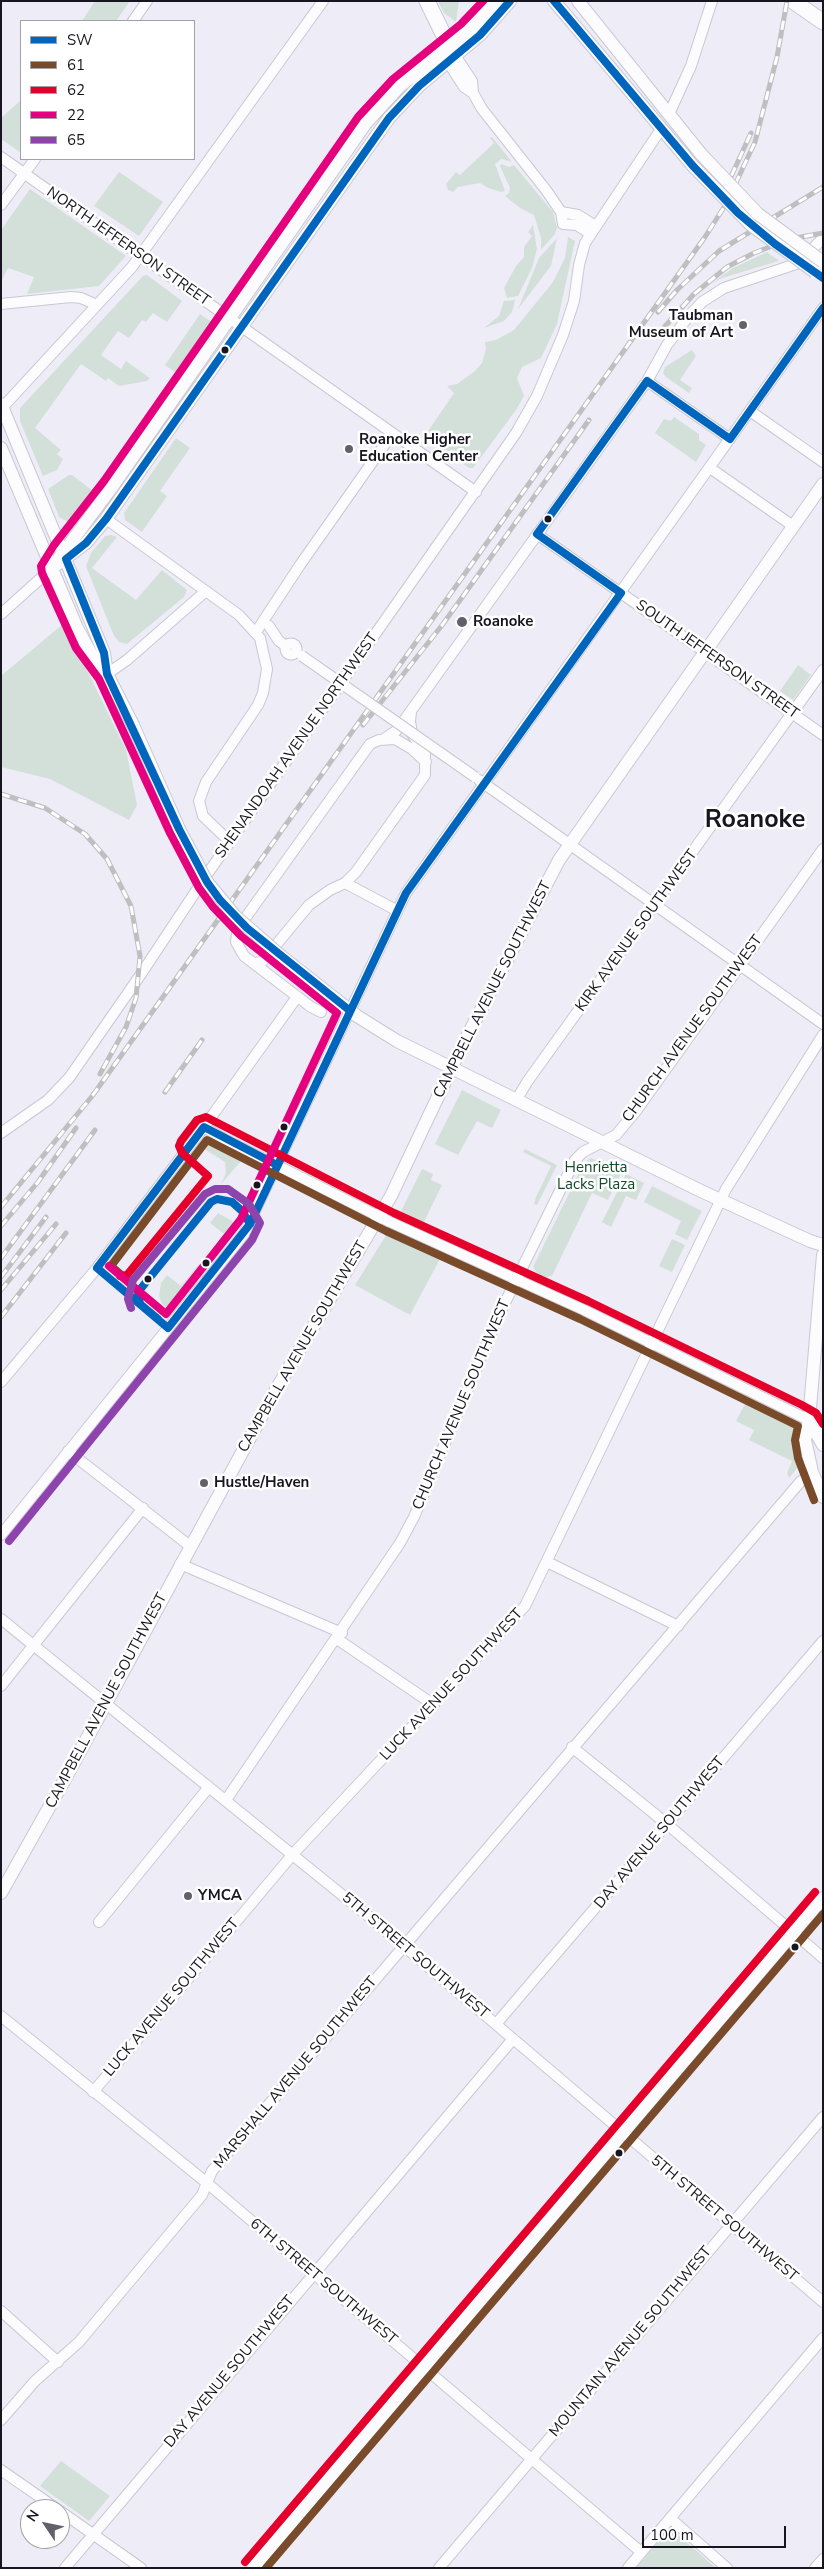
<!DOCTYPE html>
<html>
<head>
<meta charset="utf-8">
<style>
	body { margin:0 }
	#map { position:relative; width:824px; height:2569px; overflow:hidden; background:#eeedf7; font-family:"Nunito Sans",sans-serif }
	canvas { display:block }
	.frame { position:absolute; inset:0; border:2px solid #171620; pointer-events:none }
	.legend { position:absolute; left:20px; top:20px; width:175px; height:140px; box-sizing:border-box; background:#fff; border:1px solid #a2a2a6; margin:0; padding:6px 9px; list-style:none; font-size:15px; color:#171620 }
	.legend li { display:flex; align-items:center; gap:10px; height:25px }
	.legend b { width:25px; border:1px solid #a2a2a6 }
	.north { position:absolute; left:20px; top:2499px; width:50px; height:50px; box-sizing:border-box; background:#fff; border:1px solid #a2a2a6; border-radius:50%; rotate:304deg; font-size:14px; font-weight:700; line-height:20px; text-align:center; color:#171620 }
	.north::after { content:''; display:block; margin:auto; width:18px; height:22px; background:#62616b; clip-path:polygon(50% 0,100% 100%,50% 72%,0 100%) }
	.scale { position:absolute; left:642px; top:2526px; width:144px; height:22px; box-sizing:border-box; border:2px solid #171620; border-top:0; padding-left:6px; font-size:15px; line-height:18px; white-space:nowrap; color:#171620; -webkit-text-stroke:4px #fff; paint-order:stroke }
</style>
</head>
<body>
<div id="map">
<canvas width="824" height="2569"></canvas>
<div class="frame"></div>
<ul class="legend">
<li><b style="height:6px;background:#0065bd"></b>SW</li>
<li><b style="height:6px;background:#7a4b2a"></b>61</li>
<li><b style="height:6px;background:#e4002b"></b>62</li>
<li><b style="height:6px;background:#e5007d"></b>22</li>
<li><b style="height:6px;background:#8e44ad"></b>65</li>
</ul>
<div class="north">N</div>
<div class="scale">100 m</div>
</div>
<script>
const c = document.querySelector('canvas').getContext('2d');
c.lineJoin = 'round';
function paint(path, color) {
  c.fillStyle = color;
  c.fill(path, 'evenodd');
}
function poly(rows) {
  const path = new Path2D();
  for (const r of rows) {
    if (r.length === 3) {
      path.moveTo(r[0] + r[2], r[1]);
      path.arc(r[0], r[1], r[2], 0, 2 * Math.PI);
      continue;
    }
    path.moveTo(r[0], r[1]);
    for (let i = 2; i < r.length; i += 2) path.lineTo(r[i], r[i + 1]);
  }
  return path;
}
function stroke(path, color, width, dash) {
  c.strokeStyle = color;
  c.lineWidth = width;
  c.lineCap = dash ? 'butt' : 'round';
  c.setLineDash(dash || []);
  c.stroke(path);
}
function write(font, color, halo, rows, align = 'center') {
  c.font = font + ' "Nunito Sans",sans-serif';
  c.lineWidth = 5;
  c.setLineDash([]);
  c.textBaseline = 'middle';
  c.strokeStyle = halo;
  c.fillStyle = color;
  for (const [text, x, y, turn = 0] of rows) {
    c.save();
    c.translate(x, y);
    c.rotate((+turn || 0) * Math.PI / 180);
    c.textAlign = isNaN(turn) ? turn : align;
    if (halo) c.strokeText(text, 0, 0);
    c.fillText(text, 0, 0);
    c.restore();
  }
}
paint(poly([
	[95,1,130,1,116,21,82,21],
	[438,1,459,1,456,22,444,13],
	[21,100,21,153,1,139,1,118],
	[492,137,512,162,501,159,495,164,505,191,501,192,488,188,480,183,458,187,453,192,448,190,446,184,456,172,460,175,494,143,490,138],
	[501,164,509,167,514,165,553,212,557,228,555,234,541,250,541,238,534,215,520,208,505,196,509,193,510,188,500,166],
	[119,172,163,202,139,236,94,206],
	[30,189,126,256,99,286,27,294,34,277,8,268,1,282,1,230],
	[533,225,537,249,532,268,518,296,507,298,504,288,516,266,524,257,524,247,532,236,528,232],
	[568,237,575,241,557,324,541,358,522,367,517,378,524,396,516,410,473,468,469,468,424,437,454,393,447,386,457,384,475,371,482,363,486,349,485,342,496,340,514,330,553,282,565,258],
	[557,238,551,266,518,309,539,258],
	[767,252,779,261,722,278,712,283,733,268],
	[147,275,182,301,167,322,153,313,146,322,142,320,129,338,118,331,101,355,121,369,126,361,150,378,147,381,119,386,108,378,106,381,81,364,35,428,61,450,57,454,63,459,57,470,43,476,20,421,20,408,143,276],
	[515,300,512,312,504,321,484,328,499,316,504,301],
	[200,314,216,325,180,376,165,365],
	[692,350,696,356,680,380,692,388,689,393,666,377,663,373,665,367],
	[674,417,699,434,699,440,706,445,696,462,655,433,664,419,671,421],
	[176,438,190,448,160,491,167,496,142,532,125,520,124,513],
	[69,475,72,475,93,491,95,498,78,519,68,522,59,517,48,489],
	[111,535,117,537,92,568,136,600,162,570,187,590,184,597,127,644,119,642,114,636,86,566,91,553,105,536],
	[64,623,126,750,137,805,129,820,50,779,1,767,1,676],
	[798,665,811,675,793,700,780,691],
	[462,1090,501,1110,492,1128,477,1121,458,1155,435,1144],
	[205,1142,242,1160,221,1184,226,1173,225,1162,201,1147],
	[525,1149,557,1165,537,1205,534,1204,536,1197,551,1166,523,1152],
	[591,1158,622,1171,608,1200,592,1193,552,1276,540,1278,533,1267,584,1163],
	[422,1169,433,1174,431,1180,442,1185,423,1224,400,1213],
	[626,1174,644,1183,636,1200,626,1196,611,1227,602,1222],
	[652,1186,702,1211,687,1240,675,1234,681,1221,644,1202],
	[218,1213,232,1221,237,1228,206,1258,224,1234,210,1223],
	[388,1232,441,1257,410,1315,355,1285],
	[672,1239,685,1245,672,1272,659,1266],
	[200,1263,201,1264,171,1311,162,1304,159,1296,161,1283,167,1275,181,1286],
	[746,1402,789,1423,793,1429,799,1466,789,1478,787,1473,792,1461,749,1440,754,1430,736,1421],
	[61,2461,110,2496,89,2521,40,2486],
	[670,2528,716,2568,636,2568]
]), '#d3e0da');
const minor = poly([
	[133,21,147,1],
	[452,51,472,81,473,93,482,109,546,190,561,212,563,224,577,225,589,233],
	[448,62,464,87,473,93],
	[669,114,691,66,712,1],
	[1,157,476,492],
	[1,205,35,159],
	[561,212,578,215,594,225],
	[1,304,71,297,81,298,97,305],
	[647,381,730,439],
	[1,409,132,267,323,1],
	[750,411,823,462],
	[710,468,793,526],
	[106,519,239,615,260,638,267,669,263,693,258,705,206,782,199,801,203,816,230,842],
	[537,534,823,735],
	[1,614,51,569],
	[269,626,279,641,286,646],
	[256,632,300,565,392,434],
	[291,649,5.5],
	[107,674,127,660,206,591],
	[384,739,396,731,403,722,647,381,667,345,688,317,702,302,724,288,799,263,823,238],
	[479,780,823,1024],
	[345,883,396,910],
	[253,963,262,962,309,905,330,890,345,883,356,872,425,775,425,753,412,734,410,721,411,712],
	[321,1012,311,1007,244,956,236,942,237,933,246,917,370,744,379,740,395,739,412,749,426,762],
	[517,1099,527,1082,823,670],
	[204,1127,224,1139,390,1222,584,1310,823,1427],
	[1,1133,48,1100,69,1078,139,977,208,873,516,433,537,396,563,335,574,301,579,265,585,243,661,129],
	[1,1382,97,1268,204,1127,297,997],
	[68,1451,190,1546],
	[1,1535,244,1234,406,893,823,308],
	[547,1562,678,1626],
	[180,1564,342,1633],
	[1,1619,373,1920,823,2302],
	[337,1639,434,1705],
	[1,1686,143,1508],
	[572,1747,667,1824,823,1958],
	[226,1800,400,1543,414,1517,498,1317,575,1160,583,1152,616,1135,636,1111,823,849],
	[99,1922,209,1787],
	[1,2016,207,2183,641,2552],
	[496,2024,823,1641],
	[93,2092,293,1854,525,1606,726,1189,823,1035],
	[1,2311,58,2362],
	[1,2420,35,2381,79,2342,202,2195,212,2171,801,1481],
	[1,2470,57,2509],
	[60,2511,141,2568],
	[670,2518,727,2568],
	[65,2568,513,2039],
	[439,2568,823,2117],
	[628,2568,823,2338],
	[815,2568,823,2559]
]);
const major = poly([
	[554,1,693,166],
	[578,1,701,154],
	[1,404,104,653,107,674],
	[1,448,77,628,94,659,107,674,133,725],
	[54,565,112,487,366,123,400,86,468,31,497,1],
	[51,569,86,543,106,519,389,118,419,86,480,35,510,1],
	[281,956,357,1016,397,1041,701,1191,810,1241,823,1245],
	[823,1255,809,1420,805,1440,812,1472,823,1497],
	[809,1420,823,1445],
	[1,1893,65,1779,278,1386,391,1196,460,1050,559,860,823,484],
	[253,2568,823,1898]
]);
const highway = poly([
	[427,1,449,46],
	[793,1,823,22]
]);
stroke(minor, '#c9c8d2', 12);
stroke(major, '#c9c8d2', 14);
stroke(highway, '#c9c8d2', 17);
stroke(minor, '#fcfcfe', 10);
stroke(major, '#fcfcfe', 12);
stroke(highway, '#fcfcfe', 15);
const rail = poly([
	[724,192,751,133],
	[658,312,677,290,719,251,823,187],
	[658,334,694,294,727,267,754,253,790,239,823,233],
	[363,725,443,624,589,420],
	[1,794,45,808,85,834,107,859,131,906,140,956,136,998,126,1027,100,1074],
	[165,1092,202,1040],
	[1,1207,93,1095,705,237,726,204,755,142,777,57,787,1],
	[1,1226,38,1182,76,1128],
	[1,1258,95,1130],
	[1,1277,46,1217],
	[1,1290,56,1224],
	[1,1317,66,1233]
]);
stroke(rail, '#bfbfc1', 5);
stroke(rail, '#fff', 3, [9]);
const minorBridge = poly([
	[302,656,475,777]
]);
const majorBridge = poly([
	[701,154,758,214,823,262],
	[693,166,751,225,815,272],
	[133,725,179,829,207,882,235,916,281,956]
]);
stroke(minorBridge, '#c9c8d2', 12, []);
stroke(majorBridge, '#c9c8d2', 14, []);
stroke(minorBridge, '#fcfcfe', 10);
stroke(majorBridge, '#fcfcfe', 12);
stroke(poly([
	[554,1,693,166,738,213,775,244,823,278],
	[349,1010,247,928,220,900,207,882,179,829,107,674,104,653,66,559,86,543,106,519,389,118,419,86,480,35,510,1],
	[158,1319,140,1304,138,1292,211,1202,217,1199,232,1202,242,1211,250,1224],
	[168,1328,250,1224,406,893,621,593,537,534,647,381,730,439,823,308],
	[168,1328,97,1268,204,1127,277,1165]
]), '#0065bd', 8);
stroke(poly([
	[125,1278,111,1266,207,1140,386,1231,580,1319,798,1426,795,1440,798,1458,814,1500],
	[266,2568,823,1914]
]), '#7a4b2a', 8);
stroke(poly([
	[120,1276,127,1275,208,1176,182,1153,179,1146,181,1141,197,1120,206,1117,394,1213,588,1301,802,1405,816,1413,823,1424],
	[245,2562,815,1892]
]), '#e4002b', 8);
stroke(poly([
	[109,1266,166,1314,241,1219,337,1013,241,936,213,907,199,888,170,833,99,679,76,648,42,573,41,566,54,545,104,481,358,117,393,79,461,24,483,1]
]), '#e5007d', 8);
stroke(poly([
	[9,1541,252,1240,260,1223,249,1204,228,1189,215,1189,205,1194,133,1280,128,1299,131,1308]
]), '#8e44ad', 8);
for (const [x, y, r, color] of [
	[743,325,5,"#62616b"],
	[225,350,4.5,"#171620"],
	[349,449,5,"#62616b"],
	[548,519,4.5,"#171620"],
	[462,622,6,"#62616b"],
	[284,1127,4.5,"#171620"],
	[257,1185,4.5,"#171620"],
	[206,1263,4.5,"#171620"],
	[148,1279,4.5,"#171620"],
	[204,1483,5,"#62616b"],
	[188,1896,5,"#62616b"],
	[795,1947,4.5,"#171620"],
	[619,2153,4.5,"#171620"]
]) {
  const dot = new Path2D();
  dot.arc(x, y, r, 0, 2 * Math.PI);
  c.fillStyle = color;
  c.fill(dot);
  stroke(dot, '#fff', 2);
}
write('15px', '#171620', '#fff', [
	["NORTH JEFFERSON STREET",128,247,35],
	["SOUTH JEFFERSON STREET",717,660,35],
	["SHENANDOAH AVENUE NORTHWEST",297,746,-55],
	["KIRK AVENUE SOUTHWEST",637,931,-54],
	["CAMPBELL AVENUE SOUTHWEST",493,990,-63],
	["CHURCH AVENUE SOUTHWEST",693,1029,-54],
	["CAMPBELL AVENUE SOUTHWEST",303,1347,-60],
	["CHURCH AVENUE SOUTHWEST",462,1405,-67],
	["LUCK AVENUE SOUTHWEST",452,1685,-47],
	["CAMPBELL AVENUE SOUTHWEST",107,1701,-62],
	["DAY AVENUE SOUTHWEST",660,1833,-50],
	["5TH STREET SOUTHWEST",415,1956,40],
	["LUCK AVENUE SOUTHWEST",172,1998,-50],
	["MARSHALL AVENUE SOUTHWEST",296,2073,-50],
	["5TH STREET SOUTHWEST",724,2219,40],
	["6TH STREET SOUTHWEST",323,2282,40],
	["MOUNTAIN AVENUE SOUTHWEST",631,2342,-50],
	["DAY AVENUE SOUTHWEST",230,2372,-50]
]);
write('bold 15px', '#171620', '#fff', [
	["Taubman",733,316,"right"],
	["Museum of Art",733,333,"right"],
	["Roanoke Higher",359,440],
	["Education Center",359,457],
	["Roanoke",473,622],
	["Hustle/Haven",214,1483],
	["YMCA",198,1896]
], 'left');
write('15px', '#134a29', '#fff', [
	["Henrietta",596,1168],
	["Lacks Plaza",596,1185]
]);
write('bold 25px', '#171620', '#fff', [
	["Roanoke",755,821]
]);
</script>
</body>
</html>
